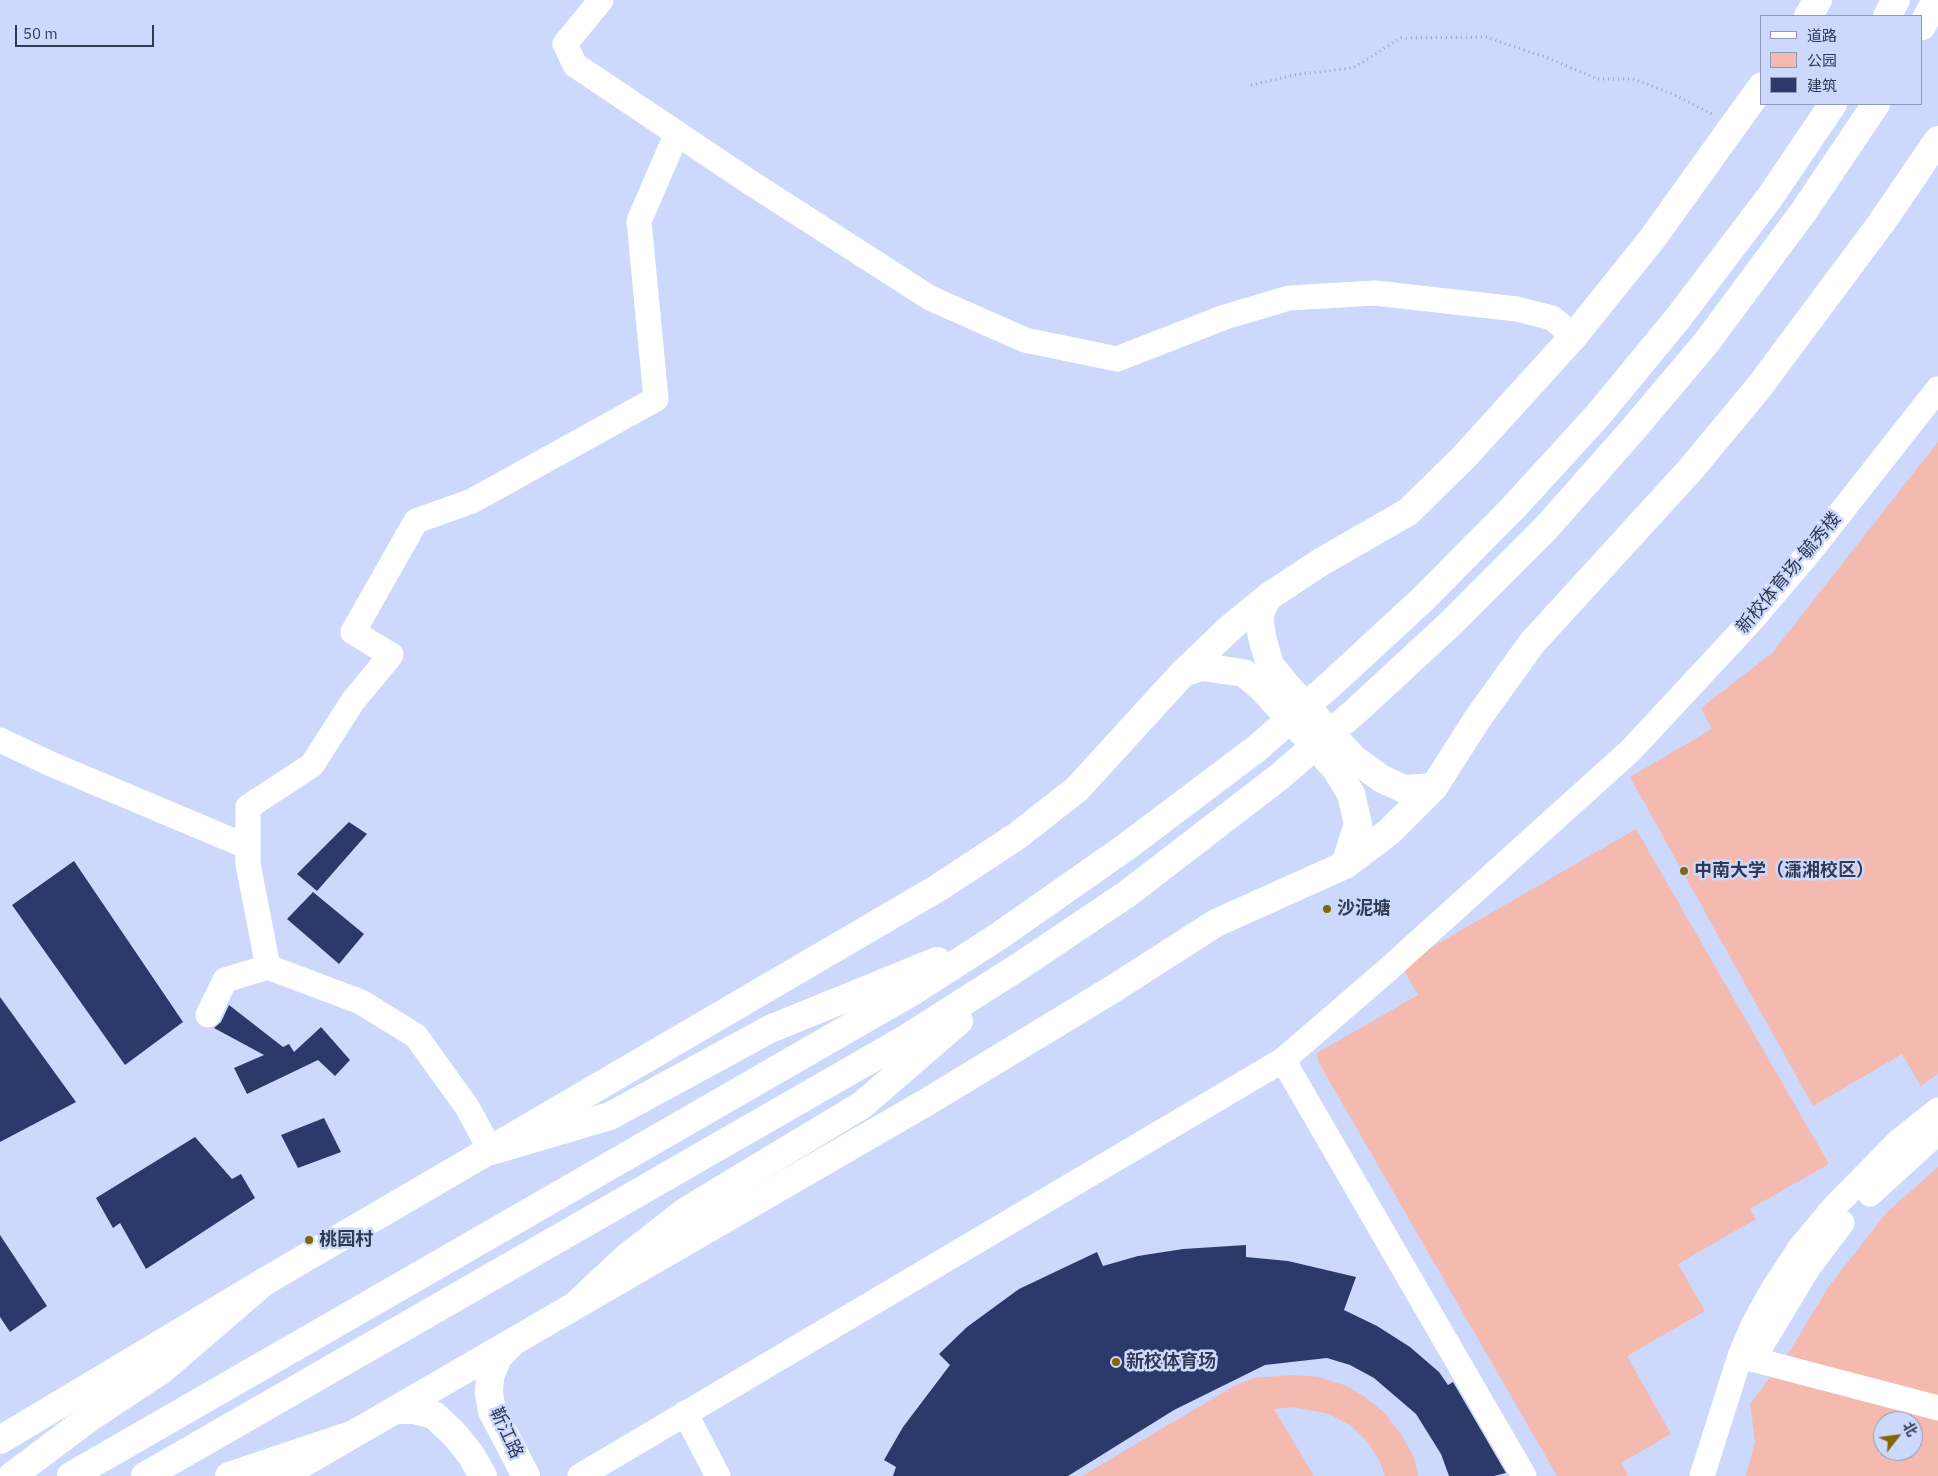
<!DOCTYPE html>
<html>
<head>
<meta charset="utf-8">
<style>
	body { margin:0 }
	#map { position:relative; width:1938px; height:1476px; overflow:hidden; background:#ccd9fd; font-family:"IBM Plex Sans","Noto Sans SC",sans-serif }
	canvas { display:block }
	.legend { position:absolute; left:1760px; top:15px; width:162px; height:90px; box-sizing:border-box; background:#ccd9fd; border:1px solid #8e99b9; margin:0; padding:6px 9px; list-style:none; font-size:15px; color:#323a52 }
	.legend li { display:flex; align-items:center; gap:10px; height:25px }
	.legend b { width:25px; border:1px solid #8e99b9 }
	.north { position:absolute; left:1873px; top:1411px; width:50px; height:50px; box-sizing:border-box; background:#ccd9fd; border:1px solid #8e99b9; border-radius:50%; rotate:60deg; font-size:14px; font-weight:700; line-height:20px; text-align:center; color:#323a52 }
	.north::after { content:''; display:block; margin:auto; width:18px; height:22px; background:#826600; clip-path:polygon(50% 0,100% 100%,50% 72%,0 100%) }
	.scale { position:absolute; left:15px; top:25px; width:139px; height:22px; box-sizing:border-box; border:2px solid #323a52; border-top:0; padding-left:6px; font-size:15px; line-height:18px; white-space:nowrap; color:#323a52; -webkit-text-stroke:4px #ccd9fd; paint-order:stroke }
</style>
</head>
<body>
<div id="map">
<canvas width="1938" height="1476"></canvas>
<ul class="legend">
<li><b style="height:6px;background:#fff"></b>道路</li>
<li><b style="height:14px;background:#f4bab0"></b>公园</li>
<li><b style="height:14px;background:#2c3a6b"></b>建筑</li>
</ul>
<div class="north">北</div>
<div class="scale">50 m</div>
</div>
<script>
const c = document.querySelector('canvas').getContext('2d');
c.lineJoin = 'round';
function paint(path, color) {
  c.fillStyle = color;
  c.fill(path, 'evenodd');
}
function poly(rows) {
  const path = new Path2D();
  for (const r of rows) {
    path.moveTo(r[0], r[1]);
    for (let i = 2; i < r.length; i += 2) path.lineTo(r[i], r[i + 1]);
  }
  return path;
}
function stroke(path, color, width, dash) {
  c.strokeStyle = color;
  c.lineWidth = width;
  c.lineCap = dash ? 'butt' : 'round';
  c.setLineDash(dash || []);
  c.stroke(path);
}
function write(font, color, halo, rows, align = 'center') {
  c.font = font + ' "IBM Plex Sans","Noto Sans SC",sans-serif';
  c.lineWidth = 5;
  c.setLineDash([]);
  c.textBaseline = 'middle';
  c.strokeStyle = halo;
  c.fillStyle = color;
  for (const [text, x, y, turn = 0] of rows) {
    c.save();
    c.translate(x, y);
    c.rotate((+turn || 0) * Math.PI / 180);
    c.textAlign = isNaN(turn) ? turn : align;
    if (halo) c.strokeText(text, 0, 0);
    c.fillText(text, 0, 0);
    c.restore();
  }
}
paint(poly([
	[1938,442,1938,1074,1921,1086,1902,1054,1813,1106,1630,777,1712,729,1701,708,1772,653],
	[1636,829,1829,1164,1750,1209,1756,1219,1678,1264,1705,1311,1627,1356,1671,1434,1621,1463,1628,1476,1557,1476,1319,1063,1317,1053,1418,995,1401,965],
	[1938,1167,1938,1476,1746,1476,1755,1442,1750,1404,1791,1349,1829,1286,1887,1212],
	[1883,1421,1913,1421,1913,1451,1883,1451],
	[1293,1375,1318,1377,1344,1385,1364,1396,1386,1414,1402,1436,1414,1457,1418,1476,1385,1476,1379,1460,1367,1441,1350,1425,1329,1414,1292,1407,1274,1409,1314,1476,1082,1476,1234,1386,1254,1378]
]), '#f4bab0');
paint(poly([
	[349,822,367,834,317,891,297,874],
	[74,861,183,1022,125,1065,12,905],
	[313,892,364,934,339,964,287,919],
	[0,997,76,1102,0,1142],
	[229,1005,283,1047,289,1044,294,1052,321,1027,350,1060,335,1076,318,1060,247,1094,234,1068,264,1055,214,1028,221,1022],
	[324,1118,341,1152,298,1168,281,1135],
	[195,1137,232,1179,241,1174,255,1198,146,1269,120,1223,113,1228,96,1198],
	[0,1235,47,1306,10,1332,0,1317],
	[1246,1245,1246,1257,1288,1261,1356,1277,1344,1310,1377,1326,1410,1347,1439,1372,1448,1385,1453,1382,1506,1473,1494,1476,1449,1476,1441,1454,1416,1414,1374,1378,1350,1365,1327,1358,1265,1365,1174,1410,1068,1476,893,1476,896,1467,884,1460,903,1427,950,1365,939,1354,967,1327,1019,1289,1097,1252,1103,1266,1138,1256,1183,1249]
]), '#2c3a6b');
stroke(poly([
	[1251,85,1299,74,1353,68,1401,38,1486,37,1548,58,1598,79,1633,79,1673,94,1714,115]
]), '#96a1c1', 3, [1, 4]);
stroke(poly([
	[601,0,565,44,575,65,748,181,930,298,1025,340,1117,359,1225,317,1289,298,1375,293,1517,309,1552,318,1574,336],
	[0,740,51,764,248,847],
	[268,967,248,864,248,807,312,765,353,701,391,655,353,632,416,521,472,501,656,399,639,221,677,133],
	[208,1015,225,980,268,967,361,1002,416,1036,467,1107,491,1151],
	[1283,1060,1524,1476],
	[1870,1194,1938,1132],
	[1761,1346,1808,1268,1842,1223],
	[1740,1356,1938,1408],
	[685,1413,718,1476],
	[580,1476,1283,1060,1384,973,1631,750,1751,621,1808,554,1938,389],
	[1702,1476,1740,1356,1753,1325,1773,1289,1800,1248,1835,1206,1898,1142,1938,1110]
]), '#fff', 25);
stroke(poly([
	[1808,16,1818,0],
	[1268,597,1259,615,1262,637,1270,665,1287,686,1353,758,1382,779,1404,789,1434,787],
	[1183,673,1202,667,1244,673,1262,688,1336,769,1351,794,1358,824,1345,865],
	[510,1345,498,1357,490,1377,489,1393,492,1411,526,1476],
	[397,1410,413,1410,434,1415,455,1435,471,1455,483,1476],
	[0,1440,264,1282,938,888,1017,836,1077,789,1183,673,1230,628,1268,597,1321,562,1408,512,1465,456,1574,336,1652,239,1762,86],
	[281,1476,932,1099,1113,989,1216,923,1345,865,1389,832,1434,787,1478,718,1532,643,1691,469,1759,387,1882,222,1938,140]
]), '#fff', 28);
stroke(poly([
	[1887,16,1896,0],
	[1922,26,1936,0],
	[491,1151,610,1116,770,1029,937,961],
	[578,1303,627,1257,686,1211,862,1105,959,1021],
	[12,1476,89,1418,163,1369,264,1282],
	[71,1476,915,990,999,936,1126,847,1256,749,1331,684,1423,599,1514,507,1599,414,1678,318,1770,197,1833,104],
	[145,1476,902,1041,1020,966,1127,894,1279,777,1357,710,1451,623,1546,528,1630,433,1706,343,1804,211,1876,104],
	[229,1476,351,1435]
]), '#fff', 28);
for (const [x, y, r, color] of [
	[1684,871,5,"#826600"],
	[1327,909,5,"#826600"],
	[309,1240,5,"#826600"],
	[1116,1362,5,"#826600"]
]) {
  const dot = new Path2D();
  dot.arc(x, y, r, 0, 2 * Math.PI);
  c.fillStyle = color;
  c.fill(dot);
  stroke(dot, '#ccd9fd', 2);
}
write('18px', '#323a52', '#ccd9fd', [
	["新校体育场-毓秀楼",1789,573,-50],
	["靳江路",506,1433,65]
]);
write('bold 18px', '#323a52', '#ccd9fd', [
	["中南大学（潇湘校区）",1694,871],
	["沙泥塘",1337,909],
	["桃园村",319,1240],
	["新校体育场",1126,1362]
], 'left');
</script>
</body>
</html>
